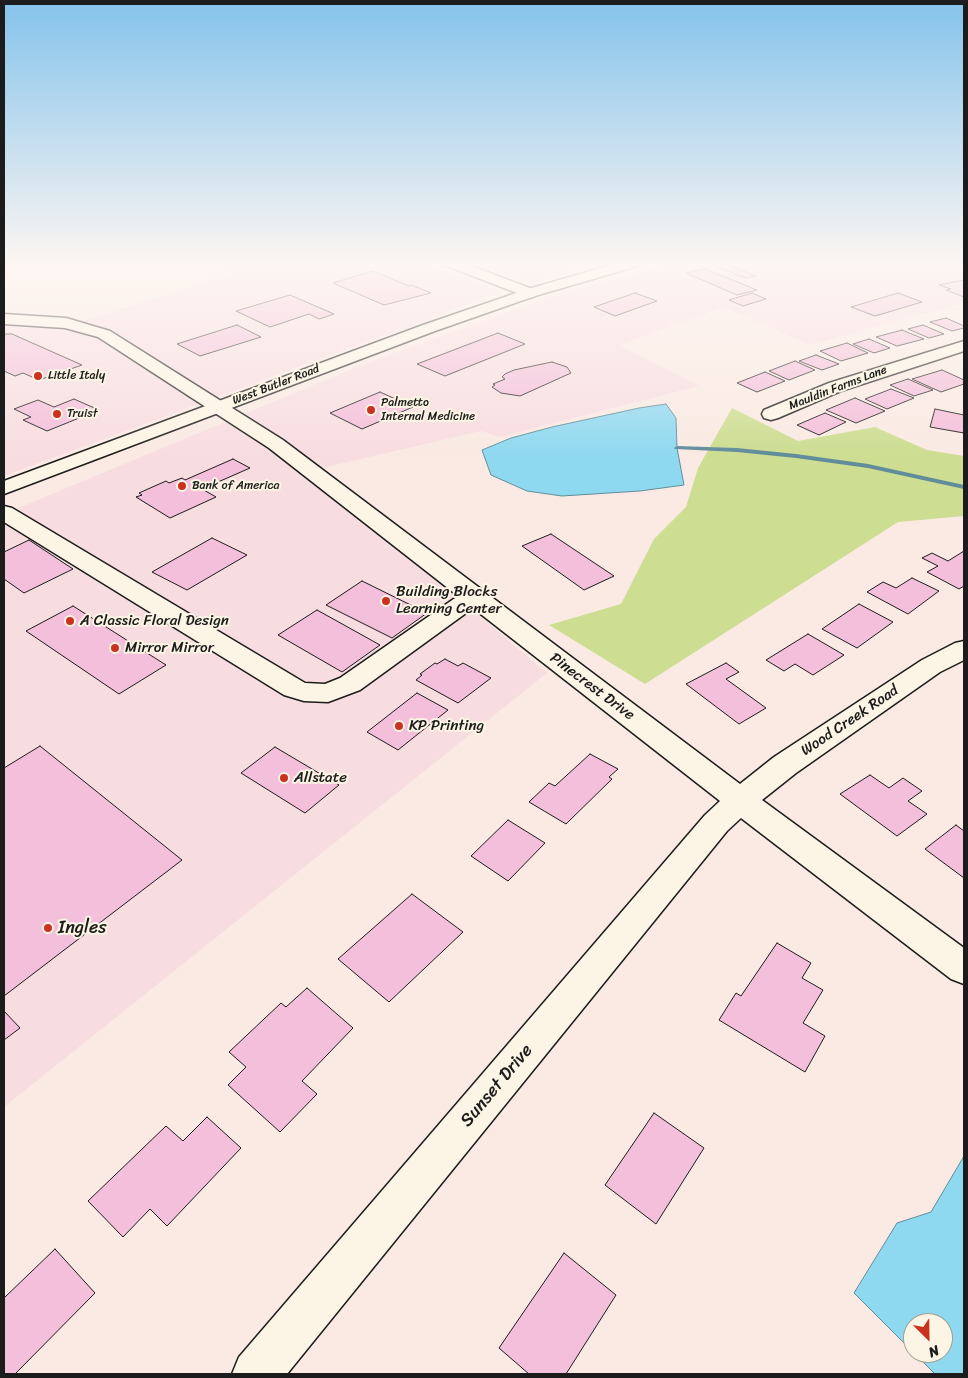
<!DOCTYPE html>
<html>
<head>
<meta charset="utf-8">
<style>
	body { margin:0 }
	#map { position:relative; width:968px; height:1378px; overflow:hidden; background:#faeae3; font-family:Sriracha,sans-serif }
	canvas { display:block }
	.frame { position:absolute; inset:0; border:5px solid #1c1c1c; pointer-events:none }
	.north { position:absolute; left:903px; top:1313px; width:50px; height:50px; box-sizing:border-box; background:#fcf5e5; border:1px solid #a29e95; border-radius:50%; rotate:157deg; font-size:14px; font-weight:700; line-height:20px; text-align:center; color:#1c1c1c }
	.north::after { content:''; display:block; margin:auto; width:18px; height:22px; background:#c8321e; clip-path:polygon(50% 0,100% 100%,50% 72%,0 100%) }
</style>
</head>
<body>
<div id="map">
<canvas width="968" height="1378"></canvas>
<div class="frame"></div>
<div class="north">N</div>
</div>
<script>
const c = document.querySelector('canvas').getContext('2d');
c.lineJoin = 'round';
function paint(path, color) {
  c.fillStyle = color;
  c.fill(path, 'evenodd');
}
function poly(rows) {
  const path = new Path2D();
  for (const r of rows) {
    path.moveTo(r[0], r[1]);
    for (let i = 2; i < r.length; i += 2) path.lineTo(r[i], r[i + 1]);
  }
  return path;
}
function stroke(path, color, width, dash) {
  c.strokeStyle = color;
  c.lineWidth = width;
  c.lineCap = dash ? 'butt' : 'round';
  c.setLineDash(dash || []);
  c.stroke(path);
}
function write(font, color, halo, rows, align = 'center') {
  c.font = font + ' Sriracha,sans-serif';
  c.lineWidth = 4;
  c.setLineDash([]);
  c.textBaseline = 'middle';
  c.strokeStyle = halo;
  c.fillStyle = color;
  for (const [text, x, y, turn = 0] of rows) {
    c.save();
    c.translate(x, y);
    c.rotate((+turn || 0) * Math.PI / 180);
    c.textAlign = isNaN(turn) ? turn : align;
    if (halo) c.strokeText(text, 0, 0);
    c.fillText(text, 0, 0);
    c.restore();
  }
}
paint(poly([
	[207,262,427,262,501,292,4,476,4,326,68,326,229,275],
	[470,262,608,262,531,284],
	[671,262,964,262,964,303,810,345,724,307,619,345,699,386,500,437,481,431,309,471,547,673,4,1107,4,514,364,364,556,295]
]), '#f8dde0');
paint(poly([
	[732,408,798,441,875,427,927,450,964,456,964,516,898,522,645,684,549,625,621,604,654,539,686,507,698,468]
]), '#cddd91');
const water = poly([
	[666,404,676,418,677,448,684,485,640,491,562,496,527,491,491,475,482,450,511,438,552,427,639,408,666,404],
	[964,1156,964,1374,935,1374,914,1353,943,1353,943,1323,913,1323,913,1352,854,1293,897,1223,931,1212,964,1156]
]);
paint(water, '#8fd9f0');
stroke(water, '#618d9b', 1);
paint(poly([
	[677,446,737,448,796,454,868,464,964,485,964,489,868,468,796,458,737,452,675,449,674,448,677,446]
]), '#618d9b');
const building = poly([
	[724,263,756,276,746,278,714,266,724,263],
	[705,269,757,290,737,295,686,273,705,269],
	[373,271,409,286,412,285,431,293,384,305,333,283,373,271],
	[964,280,964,297,946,290,951,289,939,285,964,280],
	[635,293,657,301,615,316,594,307,635,293],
	[752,293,766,299,743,306,729,300,752,293],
	[898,293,922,302,875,316,851,307,898,293],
	[290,295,334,314,319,319,309,314,270,327,236,311,290,295],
	[946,318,964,326,964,328,952,331,930,322,946,318],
	[237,325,261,337,200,356,177,344,237,325],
	[923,325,944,334,929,338,908,329,923,325],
	[902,330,924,339,897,346,876,337,902,330],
	[498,333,525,344,445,376,417,364,498,333],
	[4,334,12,334,82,365,39,380,23,373,15,376,4,371,4,334],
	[869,339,890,348,874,353,853,344,869,339],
	[847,343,868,353,841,361,820,351,847,343],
	[816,355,839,364,822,370,799,361,816,355],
	[795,361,815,370,789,380,769,371,795,361],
	[552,362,567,367,571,373,520,396,501,393,492,387,495,385,493,384,505,379,502,377,505,374,514,370,552,362],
	[942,370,964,380,964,384,941,392,912,379,942,370],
	[765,372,785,381,757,392,737,383,765,372],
	[908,379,933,390,914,396,890,385,908,379],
	[891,389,914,398,887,409,865,399,891,389],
	[380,392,413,407,362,429,330,413,380,392],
	[855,398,885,411,856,423,826,410,855,398],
	[74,399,99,410,47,431,23,420,31,417,14,409,38,400,54,407,74,399],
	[935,409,964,415,964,433,930,427,935,409],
	[825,413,846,422,819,435,797,425,825,413],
	[233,459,250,468,202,489,216,497,170,518,136,497,142,495,139,493,166,481,169,483,182,478,185,480,233,459],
	[551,534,614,576,584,590,522,546,551,534],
	[212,538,247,555,187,590,152,572,212,538],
	[29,540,73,569,24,593,4,579,4,552,29,540],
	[964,551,964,586,959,589,927,572,938,566,922,558,932,553,948,561,964,551],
	[912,578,939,591,908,614,867,592,883,582,896,588,912,578],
	[362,581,427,613,392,638,326,605,362,581],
	[859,604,893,622,857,648,822,629,859,604],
	[73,606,166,665,119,694,26,631,73,606],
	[317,610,380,645,342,672,278,635,317,610],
	[808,634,844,655,813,675,795,664,784,671,766,660,808,634],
	[445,659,458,666,463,663,491,678,458,703,416,680,422,675,420,674,435,663,437,664,445,659],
	[726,663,739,672,726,679,766,708,739,724,686,684,726,663],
	[417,693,448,710,398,750,367,732,417,693],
	[40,746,182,860,4,996,4,768,40,746],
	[275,747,339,785,305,813,241,773,275,747],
	[590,754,618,769,609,777,612,779,566,824,529,802,549,783,555,786,590,754],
	[870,775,889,788,903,778,922,791,908,801,927,814,897,836,840,794,870,775],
	[508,820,545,843,508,881,471,856,508,820],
	[956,825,964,831,964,878,925,849,956,825],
	[412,894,463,932,389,1002,338,959,412,894],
	[777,943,811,963,802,978,823,990,803,1023,825,1036,805,1072,719,1020,736,993,741,996,777,943],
	[307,988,353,1028,302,1081,317,1094,280,1132,228,1085,246,1067,229,1052,281,1003,286,1007,307,988],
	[4,1011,20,1028,4,1040,4,1011],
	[654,1113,704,1148,656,1224,605,1185,654,1113],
	[207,1117,241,1148,167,1226,150,1209,123,1237,88,1201,166,1126,183,1141,207,1117],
	[55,1249,95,1293,15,1374,4,1374,4,1298,55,1249],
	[564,1253,616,1295,566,1374,529,1374,499,1348,564,1253]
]);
paint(building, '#f4bfda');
stroke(building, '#1c1c1c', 1);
const minor = poly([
	[4,314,66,318,110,331,283,440,740,784,774,757,922,660,955,643,964,641,964,660,940,672,796,773,762,800,964,948,964,984,951,979,741,818,727,831,287,1374,232,1374,239,1357,705,815,720,801,473,608,360,690,328,702,304,701,284,695,4,522,4,506,12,508,305,683,325,684,340,678,458,596,269,448,98,337,65,328,4,324,4,314],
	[964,341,964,351,841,391,778,418,771,420,764,418,762,414,764,410,829,383,964,341]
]);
const secondary = poly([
	[442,262,461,262,535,290,538,293,535,296,530,298,525,296,444,265,442,262]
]);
const primary = poly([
	[621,262,643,262,641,265,535,296,435,331,4,494,4,481,423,325,525,290,621,262]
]);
stroke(minor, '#1c1c1c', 3);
stroke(secondary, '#1c1c1c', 3);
stroke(primary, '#1c1c1c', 3);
paint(minor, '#fcf5e5');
paint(secondary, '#fcf5e5');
paint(primary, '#fcf5e5');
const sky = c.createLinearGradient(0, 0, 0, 455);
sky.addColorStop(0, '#84c3eb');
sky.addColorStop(0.58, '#fdf6f2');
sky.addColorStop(1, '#fdf6f200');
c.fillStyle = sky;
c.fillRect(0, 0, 968, 455);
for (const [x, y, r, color] of [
	[38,376,5,"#c8321e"],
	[371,410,5,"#c8321e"],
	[57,414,5,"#c8321e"],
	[182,486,5,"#c8321e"],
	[386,601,5,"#c8321e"],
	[70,621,5,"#c8321e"],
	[115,648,5,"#c8321e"],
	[399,726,5,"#c8321e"],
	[284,778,5,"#c8321e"],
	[48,928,5,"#c8321e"]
]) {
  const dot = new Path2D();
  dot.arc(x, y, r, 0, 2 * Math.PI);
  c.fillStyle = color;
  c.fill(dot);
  stroke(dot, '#fcf5e5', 2);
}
write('12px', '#1c1c1c', '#fcf5e5', [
	["Little Italy",48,376],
	["Palmetto",381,403],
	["Internal Medicine",381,417],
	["Truist",67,414],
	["Bank of America",192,486]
], 'left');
write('12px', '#1c1c1c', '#fcf5e5', [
	["West Butler Road",276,385,-21],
	["Mauldin Farms Lane",838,388,-21]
]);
write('15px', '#1c1c1c', '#fcf5e5', [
	["Building Blocks",396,592],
	["Learning Center",396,609],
	["A Classic Floral Design",80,621],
	["Mirror Mirror",125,648],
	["KP Printing",409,726],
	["Allstate",294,778]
], 'left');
write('15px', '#1c1c1c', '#fcf5e5', [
	["Pinecrest Drive",592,687,37],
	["Wood Creek Road",850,721,-34]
]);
write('18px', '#1c1c1c', '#fcf5e5', [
	["Ingles",58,928]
], 'left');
write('18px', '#1c1c1c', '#fcf5e5', [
	["Sunset Drive",497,1086,-50]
]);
</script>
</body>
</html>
